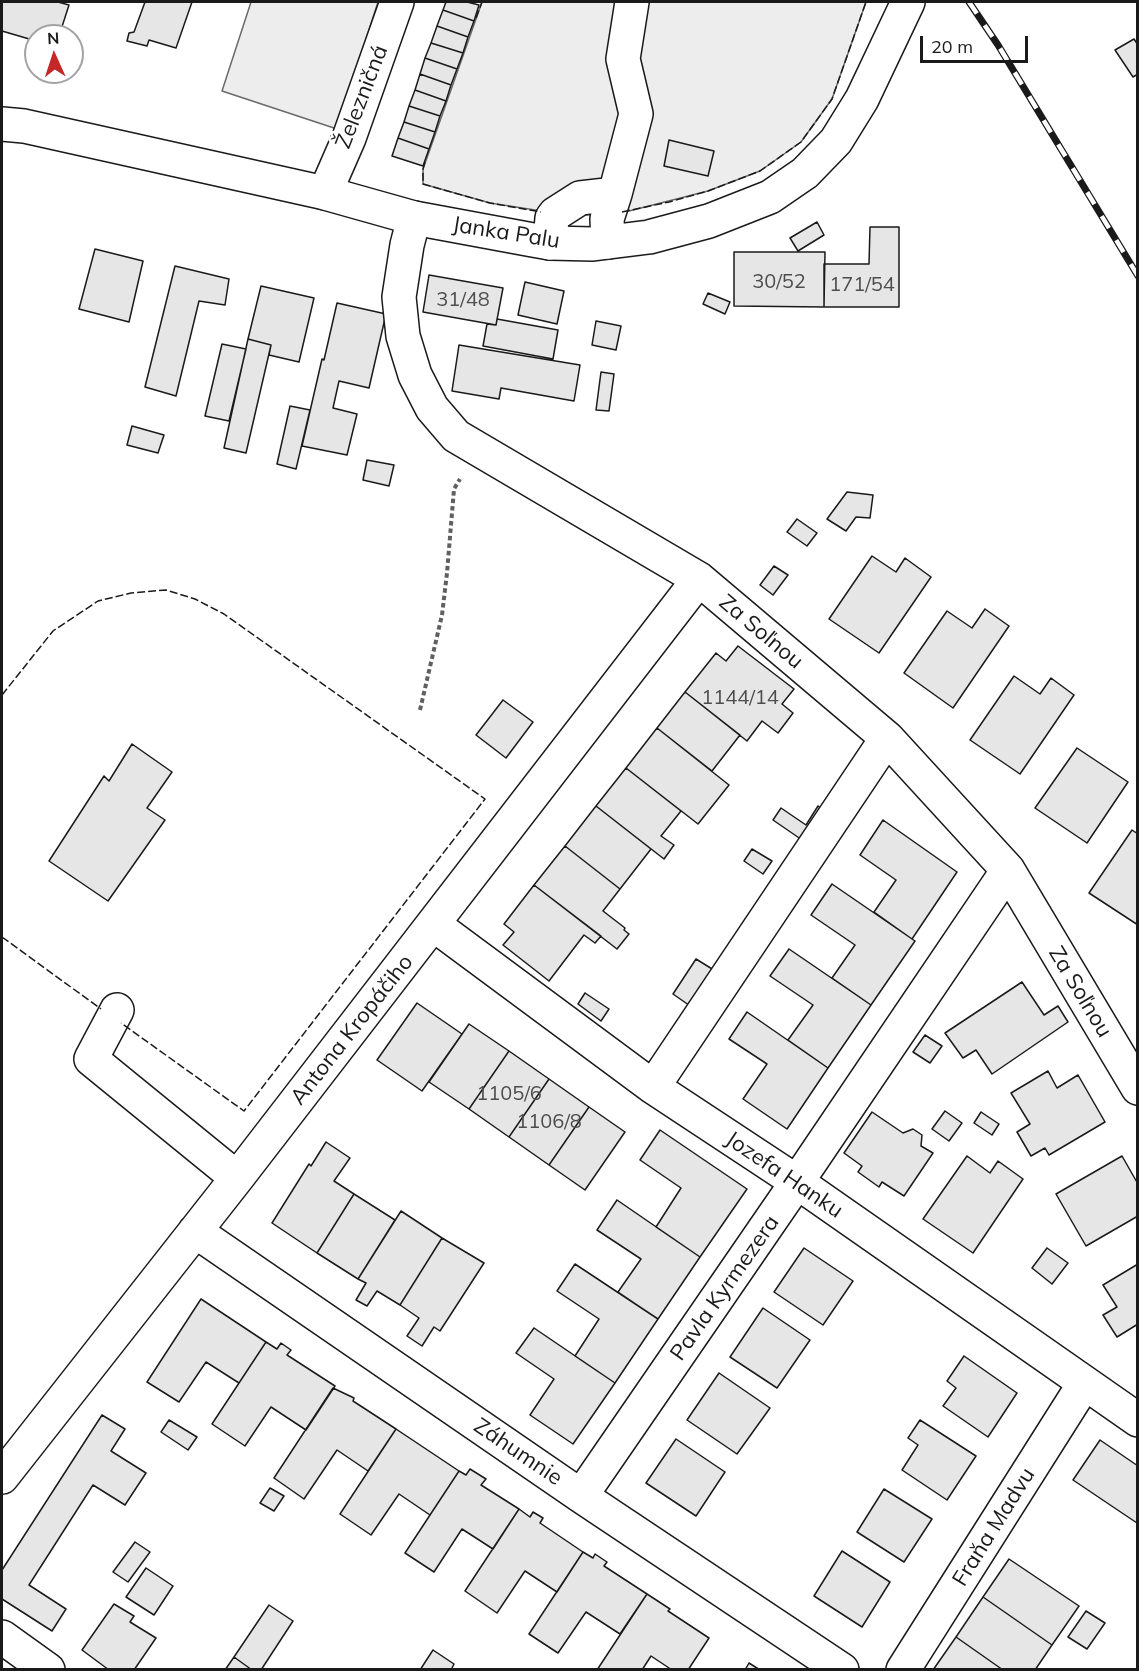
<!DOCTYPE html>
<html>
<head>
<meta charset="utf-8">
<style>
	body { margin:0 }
	#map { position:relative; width:1139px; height:1671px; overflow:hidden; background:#fff; font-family:Mulish,sans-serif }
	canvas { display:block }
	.frame { position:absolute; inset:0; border:3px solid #1a1a1a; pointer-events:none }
	.north { position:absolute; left:24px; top:24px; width:60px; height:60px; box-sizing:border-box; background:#fff; border:2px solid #a3a3a3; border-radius:50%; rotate:357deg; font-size:16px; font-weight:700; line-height:24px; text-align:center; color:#1a1a1a }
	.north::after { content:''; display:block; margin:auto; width:21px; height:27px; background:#c62828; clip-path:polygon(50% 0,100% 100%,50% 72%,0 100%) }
	.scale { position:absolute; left:920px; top:36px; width:108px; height:27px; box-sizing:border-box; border:3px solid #1a1a1a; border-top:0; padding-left:8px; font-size:18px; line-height:21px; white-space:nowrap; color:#1a1a1a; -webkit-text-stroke:4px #fff; paint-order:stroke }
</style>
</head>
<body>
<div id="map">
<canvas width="1139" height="1671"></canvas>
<div class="frame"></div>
<div class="north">N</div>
<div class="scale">20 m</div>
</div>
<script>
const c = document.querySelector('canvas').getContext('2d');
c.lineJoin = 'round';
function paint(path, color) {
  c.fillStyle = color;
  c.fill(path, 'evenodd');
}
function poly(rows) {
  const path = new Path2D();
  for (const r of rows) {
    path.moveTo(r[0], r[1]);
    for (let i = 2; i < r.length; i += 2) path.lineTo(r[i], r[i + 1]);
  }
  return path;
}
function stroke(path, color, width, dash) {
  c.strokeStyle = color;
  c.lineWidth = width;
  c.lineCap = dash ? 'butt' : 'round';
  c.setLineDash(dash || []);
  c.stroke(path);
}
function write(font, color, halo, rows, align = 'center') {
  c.font = font + ' Mulish,sans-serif';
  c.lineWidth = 4.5;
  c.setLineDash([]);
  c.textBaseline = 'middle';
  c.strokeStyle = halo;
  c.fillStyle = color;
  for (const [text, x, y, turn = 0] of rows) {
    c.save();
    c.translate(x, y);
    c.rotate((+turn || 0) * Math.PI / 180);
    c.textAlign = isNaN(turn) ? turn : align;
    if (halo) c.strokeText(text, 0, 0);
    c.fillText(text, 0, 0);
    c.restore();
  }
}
const built = poly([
	[251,2,378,2,337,129,222,91,251,2],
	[482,2,866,2,832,99,801,142,760,171,708,191,629,211,574,216,490,203,423,184,423,169,482,2]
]);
paint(built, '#ededed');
stroke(built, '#6a6a6a', 1.5);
const building = poly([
	[2,2,58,2,69,5,59,36,36,36,36,41,2,31,2,2],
	[145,2,192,2,176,48,149,40,147,46,127,41,129,33,134,32,145,2],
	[446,2,467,2,479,5,474,21,443,10,446,2],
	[443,10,474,21,468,37,437,26,443,10],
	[437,26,468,37,463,53,431,43,437,26],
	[1134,39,1138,45,1138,74,1133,77,1115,50,1134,39],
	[431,43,463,53,457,69,425,58,431,43],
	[425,58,457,69,451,85,420,74,425,58],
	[420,74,451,85,446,101,415,90,420,74],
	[415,90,446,101,440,116,409,106,415,90],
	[409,106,440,116,435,132,404,122,409,106],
	[404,122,435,132,429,149,398,138,404,122],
	[398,138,429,149,423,166,392,156,398,138],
	[669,140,714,151,708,176,664,166,669,140],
	[817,222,824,235,798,251,790,238,817,222],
	[870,227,899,227,899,307,824,307,824,264,869,264,870,227],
	[95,249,143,261,129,322,79,309,95,249],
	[734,252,825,252,824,307,734,306,734,252],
	[175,266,229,279,225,305,199,301,176,396,145,387,175,266],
	[429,275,503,288,496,325,423,312,429,275],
	[525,282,564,291,557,324,518,315,525,282],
	[261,286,314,298,299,362,269,355,271,345,248,339,261,286],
	[708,293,730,302,725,314,703,304,708,293],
	[337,303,386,314,369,388,339,381,333,408,357,414,347,455,302,446,322,359,324,360,337,303],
	[497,319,558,330,553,359,483,346,487,324,496,325,497,319],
	[596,321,621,326,616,350,592,345,596,321],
	[248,339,271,345,246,453,224,448,248,339],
	[222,344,246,349,229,421,205,416,222,344],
	[459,345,580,365,574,401,501,388,499,399,452,391,459,345],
	[601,372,614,374,609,411,596,410,601,372],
	[290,406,310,410,296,469,277,464,290,406],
	[132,426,164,435,158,453,127,445,132,426],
	[367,460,394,465,389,486,363,480,367,460],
	[847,492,873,495,870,518,856,517,846,531,827,519,847,492],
	[797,519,817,533,807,546,787,532,797,519],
	[872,556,896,572,905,558,931,577,879,653,829,619,872,556],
	[774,566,788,575,773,595,760,585,774,566],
	[985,609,1009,626,953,708,904,673,947,611,972,628,985,609],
	[738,646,794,689,782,704,793,713,778,733,762,721,747,741,685,692,716,653,726,661,738,646],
	[1014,676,1040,694,1051,678,1074,695,1020,774,970,740,1014,676],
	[685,692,740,735,712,771,657,728,685,692],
	[503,700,533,722,506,758,476,735,503,700],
	[657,728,729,785,698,824,626,768,657,728],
	[132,744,172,772,147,808,165,820,108,901,49,861,104,776,109,781,132,744],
	[1077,748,1128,782,1087,843,1035,808,1077,748],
	[626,768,681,811,661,836,674,845,664,859,596,806,626,768],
	[596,806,651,849,620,889,565,846,596,806],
	[818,806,826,812,805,842,773,820,781,808,806,825,818,806],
	[883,820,957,872,912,939,874,912,896,880,860,855,883,820],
	[1132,830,1138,834,1138,925,1089,893,1132,830],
	[565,846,620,889,603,911,625,928,624,930,629,934,617,949,534,885,565,846],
	[752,849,772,861,763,874,744,861,752,849],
	[832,884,915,941,871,1005,832,978,855,945,811,915,832,884],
	[534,885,601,936,595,943,584,935,549,981,503,945,514,932,504,924,534,885],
	[789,949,871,1005,828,1068,788,1040,813,1005,770,976,789,949],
	[696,959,717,972,693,1008,673,994,696,959],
	[1022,982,1044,1015,1058,1006,1068,1022,992,1074,976,1050,963,1058,945,1033,1022,982],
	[585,993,609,1009,601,1021,578,1004,585,993],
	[417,1003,462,1034,422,1091,377,1060,417,1003],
	[747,1012,828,1068,787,1129,743,1099,767,1064,729,1039,747,1012],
	[469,1024,509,1051,469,1109,429,1082,469,1024],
	[925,1035,942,1046,930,1063,913,1052,925,1035],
	[509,1051,549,1079,509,1137,469,1109,509,1051],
	[1048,1071,1057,1088,1078,1075,1105,1122,1049,1155,1045,1148,1031,1156,1017,1132,1030,1124,1011,1093,1048,1071],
	[549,1079,589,1107,549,1165,509,1137,549,1079],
	[589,1107,625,1132,585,1190,549,1165,589,1107],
	[945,1111,962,1123,949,1141,932,1129,945,1111],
	[872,1112,903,1133,913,1129,922,1135,921,1146,933,1153,904,1196,882,1182,879,1187,858,1172,862,1166,844,1153,872,1112],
	[981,1112,999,1124,992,1135,974,1123,981,1112],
	[660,1130,747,1189,700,1257,656,1227,681,1188,640,1160,660,1130],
	[326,1142,350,1158,334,1181,354,1194,317,1253,272,1223,309,1164,311,1166,326,1142],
	[967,1156,990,1173,998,1161,1023,1179,973,1253,923,1219,967,1156],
	[1122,1156,1138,1184,1138,1216,1086,1246,1056,1194,1122,1156],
	[354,1194,395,1220,358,1279,317,1253,354,1194],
	[617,1200,700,1257,658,1319,618,1292,641,1259,597,1230,617,1200],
	[401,1211,442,1238,400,1305,377,1291,367,1306,356,1300,366,1283,358,1279,401,1211],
	[442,1238,484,1263,440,1331,434,1327,422,1346,407,1336,419,1318,400,1305,442,1238],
	[804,1248,853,1281,823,1325,774,1292,804,1248],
	[1047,1248,1068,1263,1052,1284,1032,1268,1047,1248],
	[575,1264,658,1319,615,1383,575,1356,599,1319,557,1291,575,1264],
	[1138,1264,1138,1324,1117,1337,1103,1315,1117,1307,1103,1285,1138,1264],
	[201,1299,266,1342,239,1383,206,1362,179,1402,147,1382,201,1299],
	[763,1308,810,1340,777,1388,730,1357,763,1308],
	[534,1328,615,1383,573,1444,530,1415,554,1379,516,1353,534,1328],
	[266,1342,277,1349,281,1343,291,1350,287,1355,335,1386,306,1430,271,1407,245,1446,212,1424,266,1342],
	[964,1356,1017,1393,988,1437,943,1406,956,1388,947,1381,964,1356],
	[719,1373,770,1408,737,1454,687,1420,719,1373],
	[333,1388,354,1398,353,1401,396,1429,368,1471,337,1450,304,1499,274,1478,333,1388],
	[102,1415,125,1429,111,1451,146,1473,125,1505,93,1485,29,1585,66,1609,52,1631,2,1599,2,1570,102,1415],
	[169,1420,197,1437,188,1450,161,1432,169,1420],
	[920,1420,976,1456,947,1500,902,1470,918,1445,908,1438,920,1420],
	[396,1429,459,1471,430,1515,399,1494,371,1535,340,1514,396,1429],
	[676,1439,725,1472,696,1516,646,1483,676,1439],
	[1100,1440,1138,1466,1137,1523,1073,1480,1100,1440],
	[470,1469,486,1479,481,1485,519,1509,493,1549,462,1529,434,1572,405,1553,459,1471,466,1475,470,1469],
	[270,1488,284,1496,274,1511,260,1503,270,1488],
	[884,1489,932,1519,904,1562,857,1532,884,1489],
	[519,1509,530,1517,533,1512,543,1518,540,1523,583,1552,557,1592,525,1571,497,1613,465,1591,519,1509],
	[135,1542,150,1552,128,1582,113,1572,135,1542],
	[842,1551,890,1582,862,1627,814,1596,842,1551],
	[583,1552,593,1558,595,1554,607,1562,604,1566,647,1594,620,1634,586,1612,558,1653,529,1634,583,1552],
	[1009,1559,1079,1606,1052,1645,983,1597,1009,1559],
	[146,1568,173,1586,154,1615,126,1597,146,1568],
	[647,1594,670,1609,668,1611,709,1638,688,1670,672,1670,651,1656,642,1670,597,1670,647,1594],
	[983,1597,1052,1645,1035,1670,1003,1670,956,1637,983,1597],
	[114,1604,134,1616,130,1622,156,1638,134,1670,109,1670,82,1650,114,1604],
	[269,1605,293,1621,261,1670,252,1670,234,1657,269,1605],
	[1086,1611,1105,1623,1087,1649,1068,1637,1086,1611],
	[956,1637,1003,1670,933,1670,956,1637],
	[433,1650,454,1664,451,1670,420,1670,433,1650],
	[234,1657,252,1670,225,1670,234,1657],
	[749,1663,760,1670,745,1670,749,1663]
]);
paint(building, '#e6e6e6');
stroke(building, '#1a1a1a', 1.5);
const minor = poly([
	[325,193,349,138,397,2],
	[414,218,407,245,399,297,403,336,415,375,432,408,456,436,699,579,887,738,1008,870,1138,1088],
	[608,242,607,219,615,194],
	[550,243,552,218,555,214,580,198,615,194,636,114,623,59,632,2],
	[433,924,653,1087,797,1182,1138,1420],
	[117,1010,91,1059,237,1178],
	[653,1087,887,738],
	[195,1231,581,1496,842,1670],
	[2,1477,237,1178,699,579],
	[581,1496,797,1182,1008,870],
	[2,1637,48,1670],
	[903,1670,1084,1384]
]);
const major = poly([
	[2,124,24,126,325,193,414,218,533,240,550,243,593,244,649,237,709,221,770,197,805,173,836,141,862,99,908,2]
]);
stroke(minor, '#1a1a1a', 36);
stroke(major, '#1a1a1a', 36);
stroke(poly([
	[420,710,442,615,447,573,454,489,460,479]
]), '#5f5f5f', 4, [4.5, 3]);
stroke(minor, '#fff', 33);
stroke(major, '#fff', 33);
const rail = poly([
	[969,2,998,45,1138,276]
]);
stroke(rail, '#1a1a1a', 7);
stroke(rail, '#fff', 4.5, [14]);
stroke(poly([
	[476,18,482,2],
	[425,162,423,169,423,184,490,203,541,212],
	[622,212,669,202,708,191,760,171,801,142,832,99,866,2],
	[2,695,53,631,98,601,131,593,166,590,195,599,224,614,485,799,244,1111,121,1023],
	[2,937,101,1009]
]), '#1a1a1a', 1.5, [8, 3]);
write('20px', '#4d4d4d', null, [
	["30/52",779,282],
	["171/54",862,285],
	["31/48",463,300],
	["1144/14",740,698],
	["1105/6",509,1094],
	["1106/8",549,1122]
]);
write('22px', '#1a1a1a', '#fff', [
	["Železničná",362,97,-69],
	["Janka Palu",506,233,9],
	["Za Soľnou",761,632,40],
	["Za Soľnou",1080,992,59],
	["Antona Kropáčiho",352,1030,-52],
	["Jozefa Hanku",784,1175,34],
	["Pavla Kyrmezera",725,1288,-55],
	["Záhumnie",518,1452,34],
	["Fraňa Madvu",994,1527,-58]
]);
</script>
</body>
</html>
